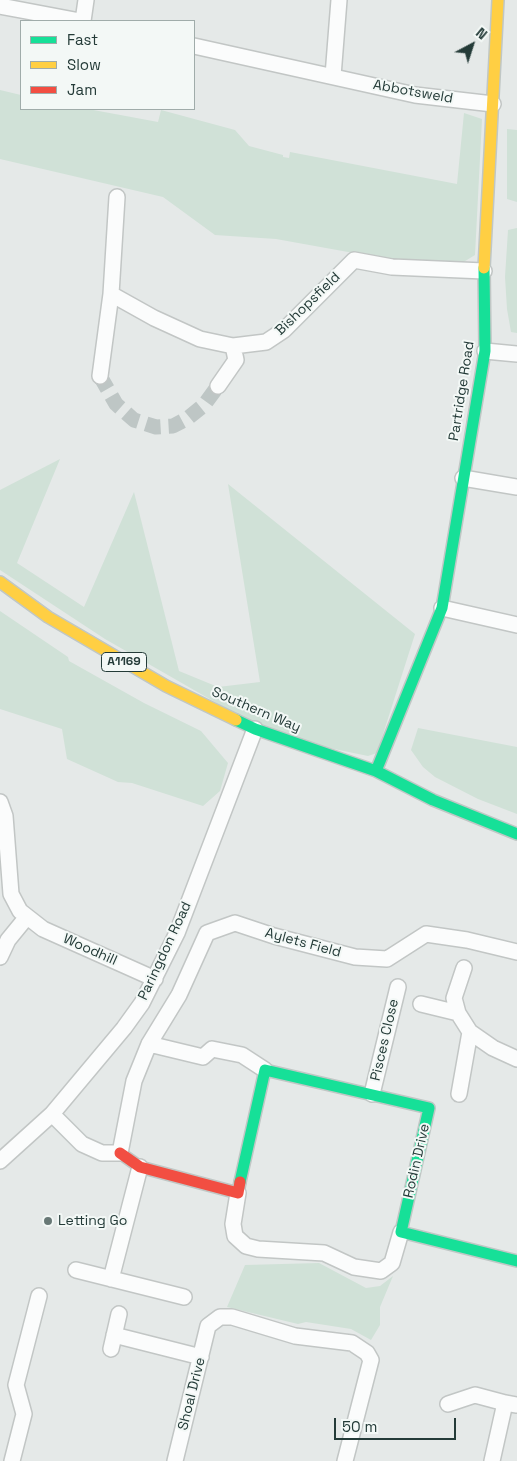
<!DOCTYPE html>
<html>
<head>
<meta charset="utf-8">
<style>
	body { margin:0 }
	#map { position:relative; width:517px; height:1461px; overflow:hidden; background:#e5e9e8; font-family:"Space Grotesk",sans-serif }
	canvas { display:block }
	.legend { position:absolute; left:20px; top:20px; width:175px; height:90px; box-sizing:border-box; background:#f3f8f6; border:1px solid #a0acaa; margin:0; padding:6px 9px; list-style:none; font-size:15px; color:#243b38 }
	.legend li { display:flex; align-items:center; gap:10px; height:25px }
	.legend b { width:25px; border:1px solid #a0acaa }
	.north { position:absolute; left:447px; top:20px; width:50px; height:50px; -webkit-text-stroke:4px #f3f8f6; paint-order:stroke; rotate:40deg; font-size:14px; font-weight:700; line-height:20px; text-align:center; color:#243b38 }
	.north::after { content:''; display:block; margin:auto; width:18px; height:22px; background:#243b38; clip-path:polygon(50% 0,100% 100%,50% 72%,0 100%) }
	.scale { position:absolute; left:334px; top:1418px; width:122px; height:22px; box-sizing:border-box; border:2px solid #243b38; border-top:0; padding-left:6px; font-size:15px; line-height:18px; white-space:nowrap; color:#243b38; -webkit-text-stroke:4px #f3f8f6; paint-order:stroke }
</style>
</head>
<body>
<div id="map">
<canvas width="517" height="1461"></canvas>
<ul class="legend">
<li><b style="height:6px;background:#16e098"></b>Fast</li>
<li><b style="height:6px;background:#ffcf43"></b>Slow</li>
<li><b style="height:6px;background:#f24e42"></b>Jam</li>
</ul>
<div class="north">N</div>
<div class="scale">50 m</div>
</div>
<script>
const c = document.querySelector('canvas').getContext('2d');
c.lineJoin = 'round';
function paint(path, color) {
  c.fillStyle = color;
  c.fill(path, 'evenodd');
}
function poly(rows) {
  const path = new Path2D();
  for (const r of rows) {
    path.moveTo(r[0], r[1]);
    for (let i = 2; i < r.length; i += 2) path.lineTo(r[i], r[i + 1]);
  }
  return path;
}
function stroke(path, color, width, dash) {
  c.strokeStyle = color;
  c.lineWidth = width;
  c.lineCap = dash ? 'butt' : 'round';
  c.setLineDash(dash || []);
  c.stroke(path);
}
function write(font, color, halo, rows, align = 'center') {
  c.font = font + ' "Space Grotesk",sans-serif';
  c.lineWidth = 4;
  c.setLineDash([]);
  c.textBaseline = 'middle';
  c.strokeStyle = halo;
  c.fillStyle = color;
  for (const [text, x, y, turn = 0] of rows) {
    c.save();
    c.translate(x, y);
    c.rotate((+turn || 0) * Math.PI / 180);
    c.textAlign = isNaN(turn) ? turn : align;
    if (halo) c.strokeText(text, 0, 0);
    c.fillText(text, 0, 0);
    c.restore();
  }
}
paint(poly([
	[0,90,21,95,21,109,88,109,158,122,161,110,235,130,249,146,283,155,283,157,289,158,290,152,457,184,464,113,482,119,475,255,457,266,387,259,276,239,215,235,163,197,0,159],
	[507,129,517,130,517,202,507,199],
	[517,228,517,333,511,332,507,309,505,277,508,230],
	[60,459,17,563,84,607,134,492,179,671,218,687,260,682,228,484,415,634,377,753,368,756,276,737,105,639,0,570,0,490],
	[0,611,68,657,69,661,144,703,201,731,228,763,220,791,203,806,132,783,118,782,67,759,62,729,0,709],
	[418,728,517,747,517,814,478,799,435,777,423,767,411,750],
	[319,1263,366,1288,380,1286,393,1276,380,1307,380,1325,371,1340,351,1329,306,1322,298,1324,227,1307,245,1265]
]), '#d0e1d7');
stroke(poly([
	[100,376,116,404,134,420,156,427,173,426,188,418,204,405,218,386]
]), '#bec6c5', 15, [15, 8]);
const street = poly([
	[0,6,80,21],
	[83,21,86,0],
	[194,46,415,95,493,104],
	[333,76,339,0],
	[117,197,111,294,154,318,200,339,233,346,266,342,284,330,354,260,392,267,484,271],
	[485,351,517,354],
	[100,376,111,294],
	[218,386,236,360,233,346],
	[463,478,517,487],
	[442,608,517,625],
	[0,802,5,816,11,894,20,911,43,929,155,979],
	[0,957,8,940,26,918],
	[464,968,454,998,458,1013,470,1032,493,1048,517,1059],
	[421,1004,458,1013],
	[149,1044,203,1057,212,1049,242,1055,265,1070],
	[372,1094,398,987],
	[459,1094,470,1032],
	[52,1114,82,1144,102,1153,120,1153,134,1081,149,1044,179,995,207,933,235,923,274,936,355,957,387,959,426,934,467,940,517,952],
	[0,1161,52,1114,124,1028,142,1003,177,933,255,729],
	[238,1193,233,1224,235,1236,246,1246,258,1249,324,1253,354,1267,381,1271,392,1263,401,1232],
	[76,1270,184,1297],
	[111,1279,140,1167],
	[114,1335,201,1357],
	[111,1349,119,1314],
	[448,1404,475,1395,505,1403],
	[12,1461,24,1414,16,1385,39,1296],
	[175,1461,208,1326,220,1317,232,1317,295,1336,352,1343,367,1353,371,1360,345,1461],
	[492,1461,505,1403,517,1405]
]);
const fast = poly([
	[236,720,255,729,376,771,433,800,517,834],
	[376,771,442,608,485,351,484,268],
	[240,1182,265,1070,429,1108,401,1232,517,1261]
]);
const slow = poly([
	[484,268,498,0],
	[0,582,48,617,166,686,236,720]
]);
const jam = poly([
	[120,1153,140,1167,238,1193,240,1182]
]);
stroke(street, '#c2c6c5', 18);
stroke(fast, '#c0c7c5', 14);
stroke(slow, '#c0c7c5', 14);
stroke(jam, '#c0c7c5', 14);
stroke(street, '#fbfcfc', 15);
stroke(fast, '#16e098', 11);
stroke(slow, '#ffcf43', 11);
stroke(jam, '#f24e42', 11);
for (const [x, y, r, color] of [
	[48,1221,5,"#687876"]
]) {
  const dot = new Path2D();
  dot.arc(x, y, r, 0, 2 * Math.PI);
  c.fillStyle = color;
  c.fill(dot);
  stroke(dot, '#f3f8f6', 2);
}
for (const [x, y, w] of [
	[124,662,45]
]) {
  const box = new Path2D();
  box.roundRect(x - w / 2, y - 9.5, w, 19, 4);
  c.fillStyle = '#f3f8f6';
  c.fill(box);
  stroke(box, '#243b38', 1);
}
write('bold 12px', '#243b38', null, [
	["A1169",124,662]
]);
write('14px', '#243b38', '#f3f8f6', [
	["Abbotsweld",413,92,10],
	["Bishopsfield",308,304,-44],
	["Partridge Road",462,391,-81],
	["Southern Way",256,710,23],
	["Aylets Field",303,943,15],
	["Woodhill",90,950,24],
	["Paringdon Road",165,951,-65],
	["Pisces Close",385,1040,-77],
	["Rodin Drive",417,1161,-77],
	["Shoal Drive",192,1394,-76]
]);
write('14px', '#243b38', '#f3f8f6', [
	["Letting Go",58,1221]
], 'left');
</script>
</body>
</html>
